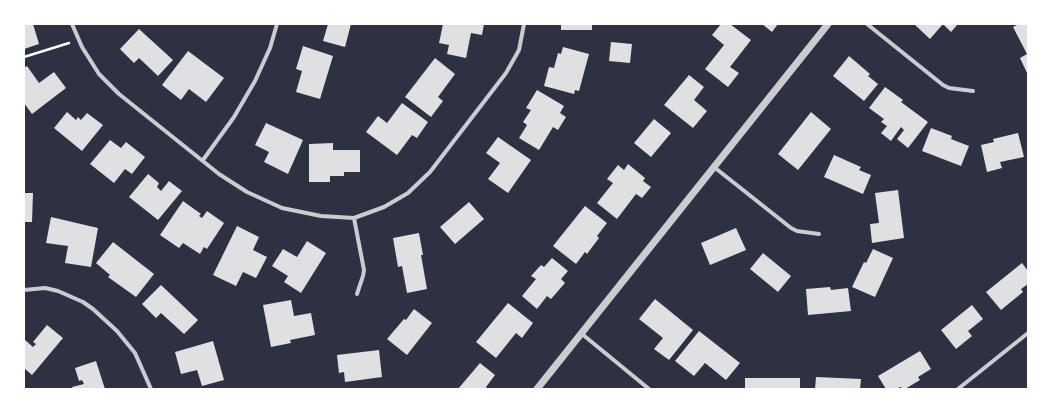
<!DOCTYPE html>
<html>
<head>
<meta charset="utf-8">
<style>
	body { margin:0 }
	#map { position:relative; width:1052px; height:413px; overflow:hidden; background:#2d3142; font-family:"Work Sans",sans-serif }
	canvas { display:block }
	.frame { position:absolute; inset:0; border:25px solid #fff; pointer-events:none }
</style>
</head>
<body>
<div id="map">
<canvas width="1052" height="413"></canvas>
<div class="frame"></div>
</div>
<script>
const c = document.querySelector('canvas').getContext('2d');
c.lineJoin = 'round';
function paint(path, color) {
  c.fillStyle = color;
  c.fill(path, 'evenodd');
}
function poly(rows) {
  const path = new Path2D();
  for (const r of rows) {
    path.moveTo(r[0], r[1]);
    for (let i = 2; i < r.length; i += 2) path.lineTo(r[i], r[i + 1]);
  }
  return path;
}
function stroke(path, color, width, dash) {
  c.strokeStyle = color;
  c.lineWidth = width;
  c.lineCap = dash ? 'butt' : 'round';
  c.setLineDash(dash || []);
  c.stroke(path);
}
paint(poly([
	[24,24,33,24,39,44,24,49],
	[328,24,351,24,345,47,323,41],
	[443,24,484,24,482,35,471,33,466,58,447,54,449,45,439,43],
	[561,24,592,24,592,30,561,30],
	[721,24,730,24,751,40,730,67,739,73,728,87,705,69,724,45,712,35],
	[762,24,778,24,772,32],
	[914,24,958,24,951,32,943,24,930,39],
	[1019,24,1028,24,1028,75,1020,58,1027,54,1013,27],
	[139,29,173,60,158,76,139,58,134,63,120,49],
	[611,42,632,44,630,63,609,61],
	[303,46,333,56,320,99,296,92,302,71,296,69],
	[563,47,589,54,579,91,575,90,574,94,544,86,549,67,554,68,558,53,561,54],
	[188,51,224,78,206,102,189,89,181,100,162,85],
	[849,56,870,74,868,76,878,84,864,101,833,76],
	[435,58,455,74,438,97,443,101,431,117,405,97],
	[27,66,39,83,54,72,66,88,32,114,24,103,24,68],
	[689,75,704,87,694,100,707,111,693,128,664,105],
	[885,87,903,100,901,102,928,122,908,148,897,139,904,130,901,127,891,141,881,133,887,126,881,122,884,119,869,108],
	[537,90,564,106,560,113,566,117,558,130,553,127,539,150,519,138,527,125,523,122,531,110,526,108],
	[402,103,428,122,417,138,412,135,397,155,366,132,378,116,387,123],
	[67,112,76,120,78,117,81,120,87,113,103,125,82,151,54,128],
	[811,112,831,129,798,170,778,154],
	[654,119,671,133,651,157,634,143],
	[266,123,303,140,288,174,264,162,269,152,255,145],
	[931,128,952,136,951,139,969,146,961,166,922,151],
	[1018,133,1024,157,1000,162,1002,168,987,172,981,145,994,142,993,139],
	[498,137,531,160,508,193,488,179,500,163,486,153],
	[110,140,121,148,126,142,145,157,132,174,125,169,114,183,90,164],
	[333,143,333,150,360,150,360,172,344,172,344,176,330,176,330,182,309,182,309,144],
	[834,155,861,167,859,170,871,175,863,194,824,177],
	[628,164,645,178,643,181,651,187,642,198,636,194,617,219,597,203,613,183,607,179,618,165,624,170],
	[148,174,159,183,157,187,161,191,169,181,182,191,158,220,129,197],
	[898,190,904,238,872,243,870,224,879,223,875,193],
	[24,193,33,193,32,222,24,222],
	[183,201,201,214,199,216,202,218,207,211,224,223,207,249,204,247,200,254,183,243,179,248,160,235],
	[469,202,484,219,455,244,440,227],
	[585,206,607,223,597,236,599,238,587,254,585,252,576,264,553,246],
	[51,217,98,228,91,267,65,263,68,246,46,243],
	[237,226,259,237,253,250,267,257,256,278,243,272,236,286,213,275],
	[736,228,746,250,710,265,701,243],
	[419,233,423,255,421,255,427,289,407,293,402,266,398,267,393,238],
	[307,241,326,253,301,293,284,282,288,276,272,266,283,249,297,257],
	[113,242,154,274,136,297,108,277,110,275,96,263],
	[873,249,893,258,875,297,852,287,864,262,866,263],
	[763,253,791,276,778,292,750,269],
	[552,258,568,271,561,279,565,283,551,299,547,296,537,309,522,296,536,279,531,276,541,265,544,267],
	[1022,263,1028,271,1028,284,1021,289,1023,292,1001,310,986,292],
	[161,285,198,320,184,334,161,313,156,318,142,304],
	[830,287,831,290,848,288,851,311,808,315,806,289],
	[655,299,693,330,669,360,654,349,663,338,639,319],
	[291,300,294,316,311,313,315,335,290,340,291,343,271,347,263,305],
	[508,303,533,323,522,338,516,333,496,358,476,342],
	[972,305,983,319,968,331,972,336,956,349,941,330],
	[414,309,432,323,407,355,387,339,404,319,406,320],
	[47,325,63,338,32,375,24,368,24,339,33,347,36,344,33,342],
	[699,331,740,363,726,380,705,363,694,376,675,361],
	[213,341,224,380,202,386,197,370,181,374,175,352],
	[379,350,382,377,345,382,344,372,339,373,337,355],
	[920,351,931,369,918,377,920,380,905,389,900,387,897,389,886,389,878,376],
	[96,361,105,389,73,389,72,387,84,384,82,380,79,381,75,368],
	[480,363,495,375,486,387,488,389,458,389],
	[816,377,861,379,860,389,815,389],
	[745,378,800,378,800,389,745,389]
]), '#e0e0e3');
stroke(poly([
	[24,57,69,43]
]), '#fff', 2.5);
stroke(poly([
	[72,24,82,47,99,74,119,94,219,174,247,192,282,208,321,216,354,218,364,270,363,276,357,294],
	[867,24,943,85,949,88,973,91],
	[203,160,234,117,255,81,270,48,277,24],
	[714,167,791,228,797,231,819,234],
	[354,218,384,207,408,193,430,172,506,73,519,50,524,24],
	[24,290,45,288,58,291,83,302,93,309,117,331,135,353,151,389],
	[582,334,649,389],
	[958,389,1028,333]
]), '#caccd0', 4);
stroke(poly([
	[537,389,828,24]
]), '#caccd0', 7);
</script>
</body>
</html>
